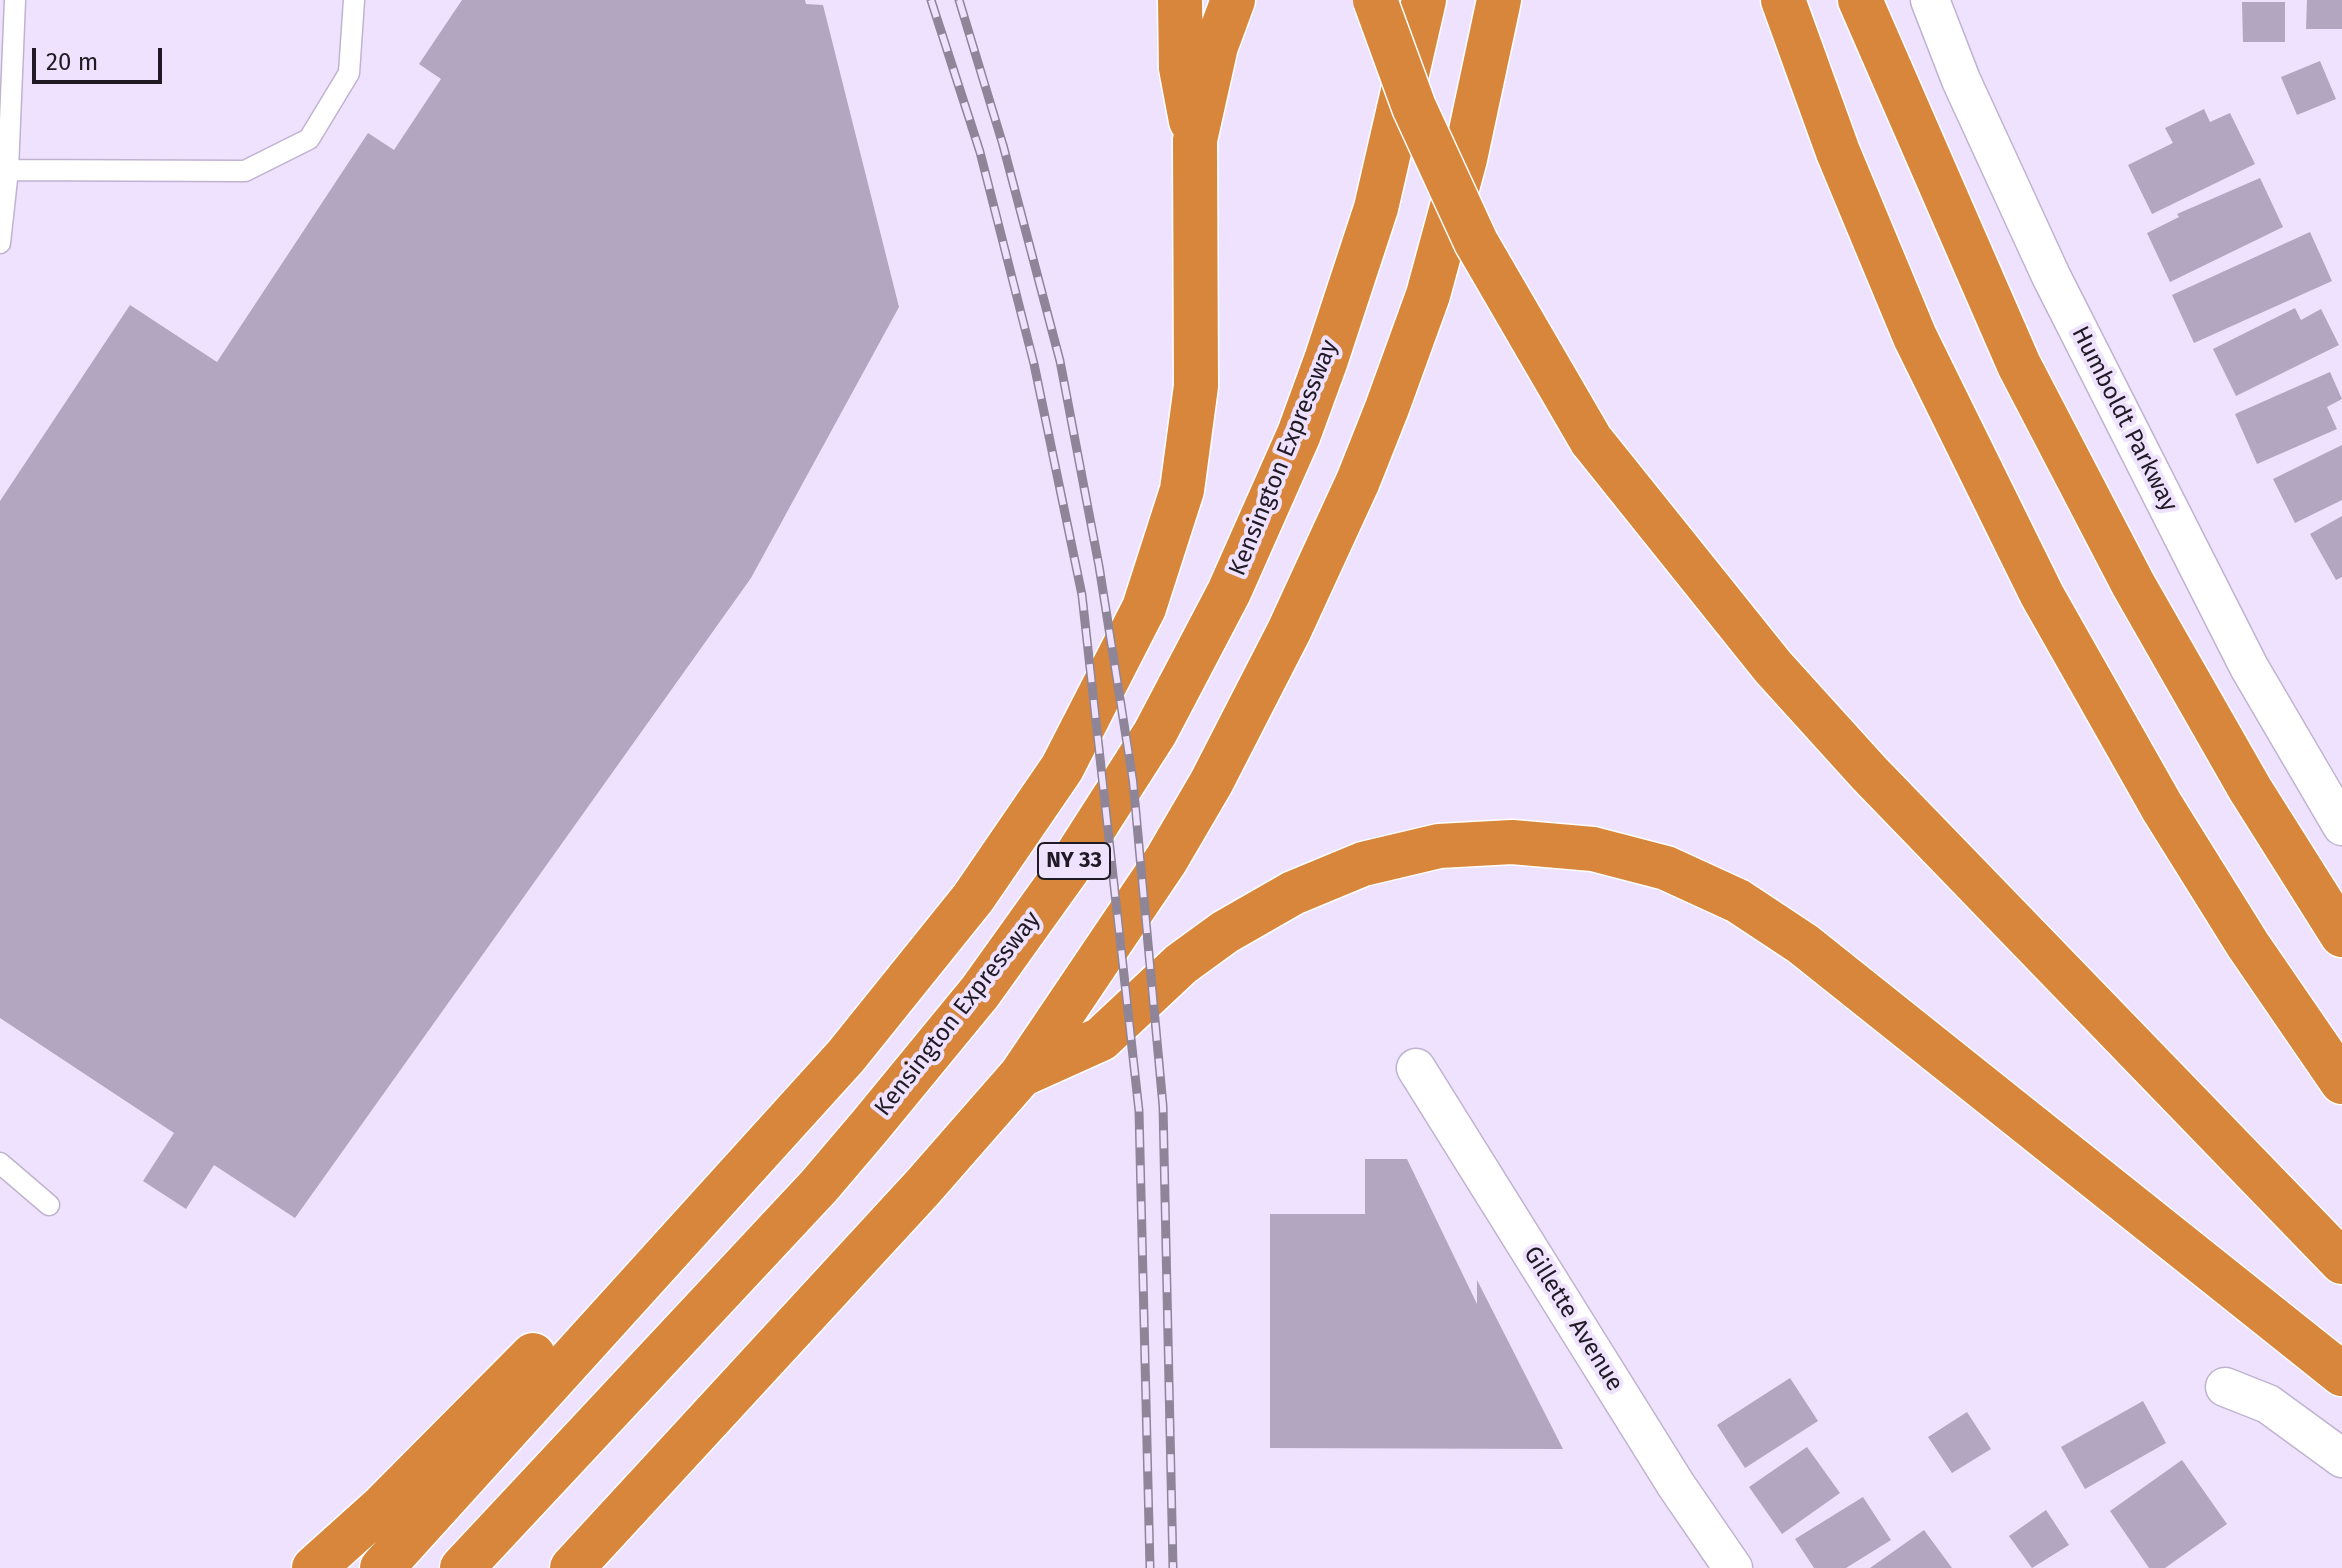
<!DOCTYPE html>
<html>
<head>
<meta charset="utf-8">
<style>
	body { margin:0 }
	#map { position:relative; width:2342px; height:1568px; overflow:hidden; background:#efe2ff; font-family:"Fira Sans",sans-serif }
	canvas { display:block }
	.scale { position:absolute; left:32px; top:48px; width:130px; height:36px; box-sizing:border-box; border:4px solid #1f1a24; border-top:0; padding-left:10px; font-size:24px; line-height:28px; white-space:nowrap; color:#1f1a24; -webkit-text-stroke:6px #efe2ff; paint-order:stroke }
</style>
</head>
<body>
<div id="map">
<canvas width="2342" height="1568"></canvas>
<div class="scale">20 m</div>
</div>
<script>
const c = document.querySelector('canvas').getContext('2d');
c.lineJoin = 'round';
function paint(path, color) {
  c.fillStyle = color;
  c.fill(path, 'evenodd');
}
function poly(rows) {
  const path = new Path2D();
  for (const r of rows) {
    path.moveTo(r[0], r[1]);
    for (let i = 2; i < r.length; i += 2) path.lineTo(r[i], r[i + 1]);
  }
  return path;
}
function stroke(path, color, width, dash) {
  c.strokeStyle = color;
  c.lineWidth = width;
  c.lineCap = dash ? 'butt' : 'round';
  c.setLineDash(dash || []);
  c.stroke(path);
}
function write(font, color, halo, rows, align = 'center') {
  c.font = font + ' "Fira Sans",sans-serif';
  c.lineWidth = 8;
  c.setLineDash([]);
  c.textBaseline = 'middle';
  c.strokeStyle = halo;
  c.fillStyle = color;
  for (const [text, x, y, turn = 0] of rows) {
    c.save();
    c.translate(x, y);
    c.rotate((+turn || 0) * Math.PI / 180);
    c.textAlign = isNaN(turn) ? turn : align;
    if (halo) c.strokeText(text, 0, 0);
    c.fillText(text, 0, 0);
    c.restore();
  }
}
paint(poly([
	[462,0,805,0,806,4,823,5,899,307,751,578,295,1218,214,1165,186,1209,143,1181,174,1133,0,1018,0,501,130,305,217,362,368,133,394,150,441,79,419,64],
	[2307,0,2342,0,2342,29,2306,29],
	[2242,2,2285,2,2285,42,2243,42],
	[2320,61,2336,99,2297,115,2281,77],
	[2204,109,2210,122,2230,113,2255,164,2152,214,2128,165,2173,143,2165,128],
	[2260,178,2283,227,2170,282,2147,233,2179,217,2177,214],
	[2310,232,2332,281,2194,343,2172,295],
	[2295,308,2301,320,2321,309,2339,345,2236,396,2213,349],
	[2330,372,2342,399,2327,407,2337,429,2257,464,2235,414],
	[2342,445,2342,500,2295,523,2273,479],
	[2342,516,2342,577,2336,580,2310,534],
	[1365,1159,1407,1159,1477,1304,1477,1280,1563,1449,1270,1448,1270,1214,1365,1214],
	[1790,1378,1818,1421,1745,1468,1717,1425],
	[2143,1401,2166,1443,2085,1489,2061,1447],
	[1967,1412,1991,1449,1952,1473,1928,1437],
	[1807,1447,1840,1493,1782,1534,1749,1487],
	[2182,1460,2227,1524,2165,1568,2149,1568,2110,1511],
	[1863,1497,1891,1540,1846,1568,1814,1568,1795,1539],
	[2046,1510,2069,1545,2032,1568,2009,1536],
	[1924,1530,1952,1568,1870,1568]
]), '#b2a6c1');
const lane = poly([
	[8,170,245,171,309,139,349,73,354,0],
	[0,243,8,170,15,0],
	[0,1163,49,1205]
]);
const street = poly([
	[1930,0,1961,80,2051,276,2249,667,2342,826],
	[1416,1068,1676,1485,1733,1568],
	[2225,1387,2268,1404,2342,1458]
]);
const highway = poly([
	[1180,0,1181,68,1191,121],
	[1783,0,1838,152,1915,337,2042,595,2162,807,2248,945,2342,1082],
	[1860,0,2019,365,2133,584,2250,789,2342,935],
	[1591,440,1773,667,1869,773,2342,1262],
	[1021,1075,1101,1039,1181,964,1225,932,1293,893,1363,864,1439,846,1512,842,1593,849,1666,868,1738,901,1803,944,2342,1374],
	[314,1568,383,1506,533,1355],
	[382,1568,846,1056,973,898,1062,768,1144,608,1182,490,1196,386,1195,140,1216,46,1233,0],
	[462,1568,819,1186,870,1126,980,992,1068,869,1155,733,1229,592,1299,434,1326,360,1376,208,1424,0],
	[572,1568,923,1187,1021,1075,1166,860,1211,783,1289,631,1358,481,1387,408,1428,295,1465,159,1499,0]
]);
stroke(lane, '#c0b3cf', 23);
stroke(street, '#c0b3cf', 41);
stroke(highway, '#fff', 47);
stroke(lane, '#fff', 20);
stroke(street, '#fff', 38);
stroke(highway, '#d8863c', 44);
const rail = poly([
	[931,0,980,152,1034,364,1082,595,1139,1111,1150,1568],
	[959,0,1003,145,1060,361,1099,566,1133,781,1163,1106,1173,1568]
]);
stroke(rail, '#8e8599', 9);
stroke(rail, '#efe2ff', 6, [18]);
const highwayBridge = poly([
	[1375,0,1414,107,1476,242,1591,440]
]);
stroke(highwayBridge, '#fff', 47, []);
stroke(highwayBridge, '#d8863c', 44);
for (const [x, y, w] of [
	[1074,861,72]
]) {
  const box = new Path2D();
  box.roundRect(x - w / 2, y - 18, w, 36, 6);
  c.fillStyle = '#efe2ff';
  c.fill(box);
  stroke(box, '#1f1a24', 2);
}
write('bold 22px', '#1f1a24', null, [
	["NY 33",1074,861]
]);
write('24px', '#1f1a24', '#efe2ff', [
	["Humboldt Parkway",2124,419,63],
	["Kensington Expressway",1284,458,-68],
	["Kensington Expressway",958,1014,-52],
	["Gillette Avenue",1573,1319,58]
]);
</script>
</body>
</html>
